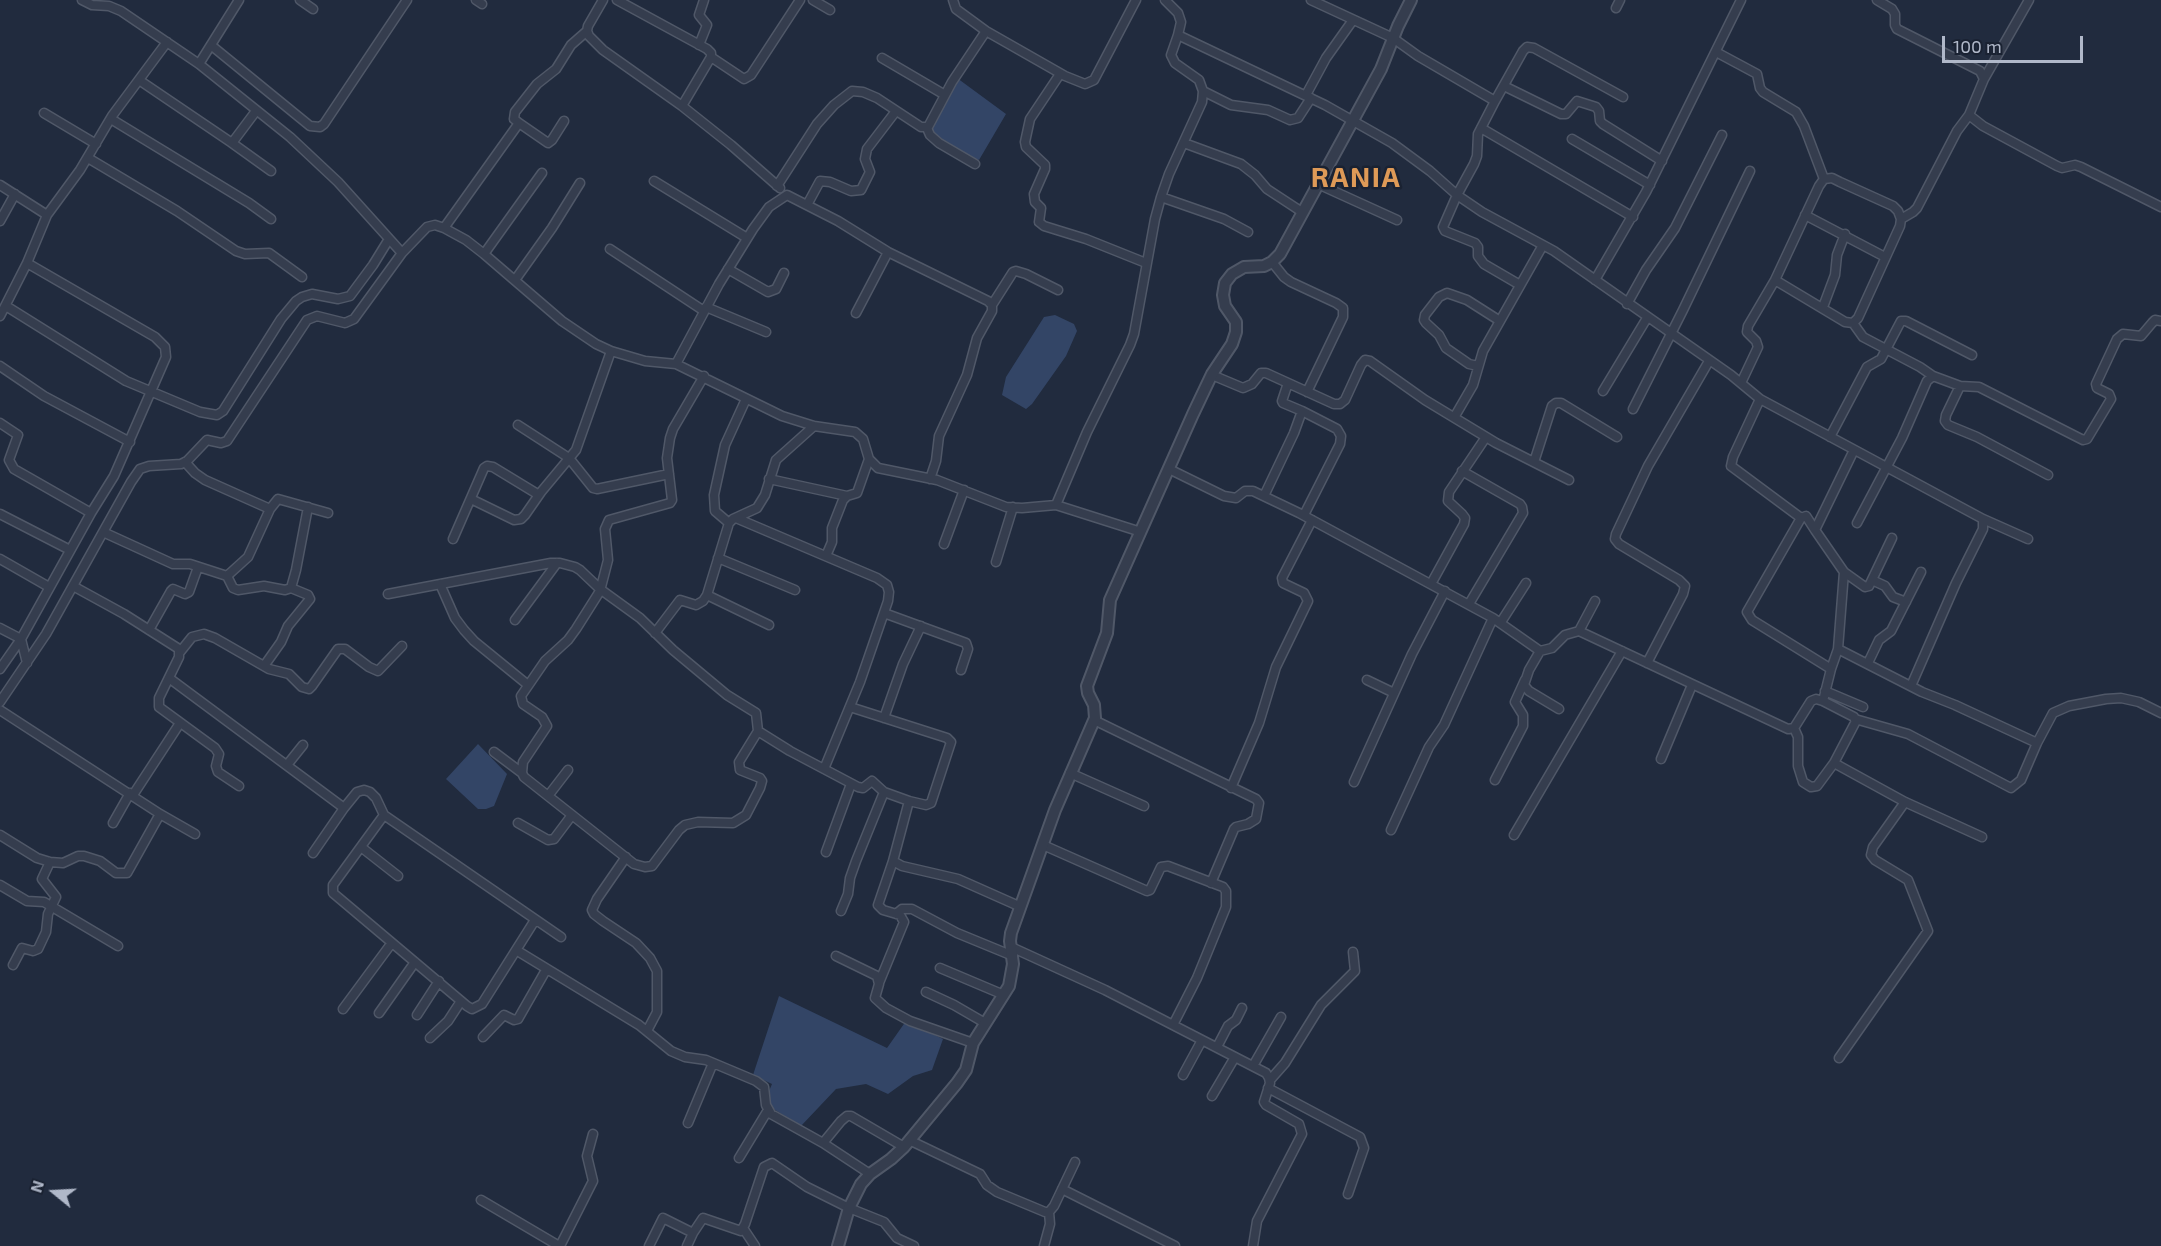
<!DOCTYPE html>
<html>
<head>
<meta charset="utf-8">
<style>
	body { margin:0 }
	#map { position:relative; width:2161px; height:1246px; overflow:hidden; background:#212b3e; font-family:"Exo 2",sans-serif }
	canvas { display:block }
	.north { position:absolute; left:24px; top:1162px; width:60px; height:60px; -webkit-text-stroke:4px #1a2232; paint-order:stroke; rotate:288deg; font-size:16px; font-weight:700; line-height:24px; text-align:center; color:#b0b8c9 }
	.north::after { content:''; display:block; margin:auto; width:21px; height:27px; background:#b0b8c9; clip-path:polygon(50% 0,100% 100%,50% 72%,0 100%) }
	.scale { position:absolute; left:1942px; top:36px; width:141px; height:27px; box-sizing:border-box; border:3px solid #b0b8c9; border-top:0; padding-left:8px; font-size:18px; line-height:21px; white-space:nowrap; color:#b0b8c9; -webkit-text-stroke:4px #1a2232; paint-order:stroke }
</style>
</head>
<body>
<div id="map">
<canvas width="2161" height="1246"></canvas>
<div class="north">N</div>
<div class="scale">100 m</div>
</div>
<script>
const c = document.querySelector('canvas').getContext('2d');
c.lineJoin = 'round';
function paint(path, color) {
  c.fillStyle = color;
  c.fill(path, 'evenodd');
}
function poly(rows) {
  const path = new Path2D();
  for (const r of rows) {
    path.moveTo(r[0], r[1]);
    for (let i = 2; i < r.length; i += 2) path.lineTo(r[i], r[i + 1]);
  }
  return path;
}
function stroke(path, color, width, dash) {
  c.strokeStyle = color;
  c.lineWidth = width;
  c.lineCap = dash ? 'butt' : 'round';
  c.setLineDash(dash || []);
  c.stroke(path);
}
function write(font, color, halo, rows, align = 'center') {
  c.font = font + ' "Exo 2",sans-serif';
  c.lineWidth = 5;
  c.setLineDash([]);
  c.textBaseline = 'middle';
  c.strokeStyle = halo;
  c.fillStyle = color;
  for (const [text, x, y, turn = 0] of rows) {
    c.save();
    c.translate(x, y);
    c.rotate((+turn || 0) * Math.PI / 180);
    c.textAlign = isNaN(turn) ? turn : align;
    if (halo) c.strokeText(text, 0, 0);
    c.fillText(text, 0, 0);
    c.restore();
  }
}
paint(poly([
	[957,78,1006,114,979,160,940,144,930,130],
	[1055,315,1074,324,1077,331,1066,356,1032,404,1026,409,1002,395,1006,377,1044,317],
	[478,744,507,774,494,806,486,809,478,809,446,779],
	[779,996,887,1048,906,1021,943,1039,932,1070,913,1076,888,1094,866,1084,836,1089,801,1126,764,1103,772,1084,753,1075]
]), '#334566');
const minor = poly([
	[82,0,92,5,109,6,121,11,199,64,290,137,338,182,402,253,427,227,435,225,444,228,466,240,484,254,562,321,596,344,611,351,645,361,676,364,782,416,814,426,855,432,863,439,869,459,878,468,937,480,1006,507,1022,508,1056,505,1141,532],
	[300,0,313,9],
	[476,0,482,4],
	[603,0,588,26,587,31,589,36,603,50,682,106,731,145,780,188],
	[617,0,707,49,711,53,711,57,682,106],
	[813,0,830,10],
	[953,0,956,9,986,31,1065,76,1085,84,1094,80,1136,0],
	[1165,0,1178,13,1181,22,1178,35,1325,105,1392,143,1430,171,1457,195,1482,212,1554,251,1731,375,1760,399,1983,519,1983,529,1956,583,1911,686],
	[1311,0,1393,38,1418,56,1495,101],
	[1877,0,1892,9,1895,14,1895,25,1897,29,1980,71,1984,79,1969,115,1957,131,1917,208,1913,212,1901,219],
	[1616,8,1620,0],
	[699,45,707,25,699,15,704,0],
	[212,46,310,126,320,127,324,124,407,0],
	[1716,52,1757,74,1760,88,1763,92,1796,112,1804,126,1824,179],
	[711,57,744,79,751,75,800,0],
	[882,58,945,95],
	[199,64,239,0],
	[1060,74,1030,119,1025,142,1026,147,1045,165,1045,169,1034,194,1035,202,1041,208,1039,222,1044,226,1086,239,1146,263],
	[1984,79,2029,0],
	[139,80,232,143,271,171],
	[1504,86,1561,114,1566,114,1577,101,1596,107,1599,111,1600,121,1603,124,1662,161],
	[1203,91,1231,105,1268,110,1290,120,1298,118,1311,98],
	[1306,95,1326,58,1353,20],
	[44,113,96,144],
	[1969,115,1983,126,2057,166,2062,168,2075,165,2081,167,2161,207],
	[111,119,249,203,271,219],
	[519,123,514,119,515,112,537,84,556,69,571,45,587,31],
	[927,128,930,135,939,143,975,164],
	[1481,128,1633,217],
	[1572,139,1650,185],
	[232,143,256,111],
	[1184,143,1241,164,1255,175,1267,189,1302,212],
	[88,158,177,211,236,251,245,254,269,253,302,277],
	[654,181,747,238],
	[1318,184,1397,220],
	[0,185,47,215,80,170,112,116,167,42],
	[777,186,817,124,834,105,852,91,863,92,877,98,921,127,928,127,952,82,986,31],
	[1161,197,1224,219,1248,232],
	[807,205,820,181,830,182,851,191,861,190,870,172,865,159,867,149,896,111],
	[1805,215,1885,257],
	[0,221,15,194],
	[444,228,519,123,548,143,552,140,564,121],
	[610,249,704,311],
	[484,254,542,173],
	[1272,262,1284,277,1291,282,1336,303,1343,308,1343,317,1307,392],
	[728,269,768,292,776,289,784,273],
	[515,280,552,228,580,183],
	[1595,280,1646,192,1741,0],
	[1520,285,1484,264,1478,256,1478,247,1475,243,1445,231,1443,227,1457,195,1474,164,1477,156,1478,134,1495,101,1523,51,1527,47,1534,48,1623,97],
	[1627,304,1646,270,1675,228,1722,135],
	[992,305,1013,272,1016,271,1026,274,1058,290],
	[6,306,126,381,200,412,217,415,223,411,281,319,296,301,302,297,312,294,338,299,350,296,373,265,389,239],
	[706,307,766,332],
	[1823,307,1835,275,1837,255,1845,234],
	[856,313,888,252],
	[0,316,27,263,47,215],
	[1853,323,1863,337,1920,367,1933,376],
	[676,364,719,284,753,229,769,207,787,195,838,221,888,252,988,301,992,305,992,311,977,338,967,375,939,436,936,461,930,479],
	[0,366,44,396,130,442],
	[1478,366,1469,364,1446,348,1439,335,1426,323,1424,320,1425,315,1439,297,1447,293,1467,300,1500,321],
	[1212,375,1243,388,1252,384,1261,373,1266,373,1334,404,1340,404,1345,400,1361,365,1365,360,1370,361,1425,400,1496,443,1569,480],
	[704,376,673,429,670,438,667,458,672,500,670,503,609,520,605,529,608,560,600,591,576,629,568,640,545,661,521,696,523,704,542,717,547,726,523,762,522,773,524,777,634,864,645,867,652,866,679,830,685,825,698,822,733,823,746,815,760,788,762,781,760,778,740,770,739,762,758,731],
	[1288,383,1282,401,1283,403,1302,411],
	[1741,383,1758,347,1756,341,1747,332,1748,326,1775,280,1819,186,1824,179,1832,178,1840,182,1893,206,1898,211,1901,219,1900,226,1858,318,1853,323,1845,322,1775,280],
	[1960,386,1946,415,1945,421,1948,425,1977,437,2048,475],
	[1603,391,1647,318],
	[1760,399,1733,457,1731,466,1801,518],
	[1633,409,1683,310,1750,171],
	[1455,416,1473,385,1483,351,1543,245],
	[0,423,18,435,9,460,14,469,91,513],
	[518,425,569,458,593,488,597,489,669,474],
	[1830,437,1867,367,1881,359,1901,321,1906,321,1972,355],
	[185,462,195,473,205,480,270,509,278,499,328,513],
	[1534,462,1552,406,1556,403,1561,403,1617,437],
	[1169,469,1224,496,1236,498,1245,491,1253,491,1299,513,1493,618,1540,651,1552,648,1565,635,1579,631,1788,729,1794,728,1811,701,1816,699,1823,701,1854,717,1856,721,1834,763,1905,802,1982,837],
	[1462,471,1520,504,1522,507,1523,513,1469,604],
	[769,479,847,496],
	[1264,496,1294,433,1302,411,1337,429,1341,436,1340,444,1304,515],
	[471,499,514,520,521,519,525,515,541,492,576,450,611,351],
	[1056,505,1087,432,1130,345,1134,334,1155,219,1161,197,1169,174,1202,102,1203,91,1199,80,1175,63,1171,55,1178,35],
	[0,514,70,550],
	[736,518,877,578,887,585,889,592,888,601,860,682,824,769],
	[1983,519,2028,539],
	[729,523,715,511,714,495,725,445,746,399],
	[1857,523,1902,438,1927,381,1933,376,1960,386,1979,387,2083,440,2087,439,2111,399,2109,394,2097,388,2096,384,2117,339,2123,334,2141,336,2152,323,2155,320,2161,321],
	[1815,530,1844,572,1838,649],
	[103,532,173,564,190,564,227,576,248,557,270,509],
	[453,539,484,468,487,466,493,467,539,495],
	[944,544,964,490],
	[826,556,832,542,832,528,843,500,847,496,857,493,869,459],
	[718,558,795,590],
	[0,559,49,587],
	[996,562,1013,507],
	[1844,572,1865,587,1869,586,1892,538],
	[227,576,233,588,238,590,264,586,285,590,291,588,296,570,308,507],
	[1872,580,1885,586,1893,597,1906,602],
	[440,584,455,618,464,630,474,641,528,685],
	[1431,584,1464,524,1465,518,1462,514,1448,501,1449,492,1486,437],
	[73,586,124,614,179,649,179,657,159,698,159,707,215,748,219,754,216,766,218,772,239,786],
	[388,594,551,563,560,563,575,567,580,570,600,589,640,618,673,650,727,695,756,713,758,731,790,751,858,787,863,788,872,781,884,792,909,801],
	[707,595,769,625],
	[884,613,966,643,968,649,961,670],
	[515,620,557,563],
	[1501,622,1526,583],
	[0,628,21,639,27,663],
	[149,630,171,591,173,589,185,594,189,592,198,567],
	[1579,631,1595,601],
	[655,633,680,600,696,605,703,601,707,595,729,523,733,519,757,508,765,495,776,460,814,426],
	[1540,651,1529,670,1524,685,1529,691,1559,709],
	[180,652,192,637,204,634,215,638,269,669,289,674,302,687,309,689,312,686,338,649,345,649,369,667,378,671,402,646],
	[1647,663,1683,594,1685,586,1679,580,1619,544,1615,539,1616,534,1648,466,1709,361],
	[1868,663,1879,640,1891,631,1921,572],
	[264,666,281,642,288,626,310,599,308,595,291,588],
	[0,669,21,639,91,513,114,476,166,357,165,347,155,337,27,263],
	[1831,669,1838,649,1922,692,1955,705,2037,743,2053,713,2069,706,2106,699,2121,698,2139,702,2161,713],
	[169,678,344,808,357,792,364,790,370,792,376,798,384,815,561,937],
	[1367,680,1394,693],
	[1825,691,1863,707],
	[1823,701,1831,669,1752,620,1747,612,1801,518,1806,516,1815,530,1854,450],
	[0,702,46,634,131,482,140,469,149,466,181,464,187,461,207,440,221,443,227,441,307,320,317,316,345,323,354,319,402,253],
	[850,707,947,738,951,742,931,803,926,805,909,801,893,861,902,866,958,879,1021,907],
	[0,710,160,814,195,834],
	[884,718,903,664,921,626],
	[1855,719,1908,734,2011,788,2021,780,2037,743],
	[1094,720,1256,799,1259,803,1256,819,1248,824,1236,827,1234,829,1211,883],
	[1794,728,1798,737,1798,766,1803,782,1811,787,1817,786,1834,763],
	[494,752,522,773],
	[1661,759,1692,685],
	[287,765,303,745],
	[1070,773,1144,806],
	[1495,780,1523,726,1523,715,1515,702,1525,680],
	[1354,782,1412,654,1445,591],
	[1231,788,1259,723,1276,667,1308,601,1304,593,1283,583,1282,578,1312,520],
	[133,795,180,723],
	[548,796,568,770],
	[384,815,333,885,333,893,467,1006,472,1009,482,1004,535,920],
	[113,823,130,793],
	[518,823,548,840,554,839,572,815],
	[1391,830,1429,747,1444,725,1493,618],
	[0,835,37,858,50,862,63,863,78,856,84,856,100,861,116,873,127,873,160,814],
	[1514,835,1622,651],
	[1043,845,1147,891,1150,890,1161,867,1168,866,1223,887,1226,891,1226,907,1197,978,1173,1025],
	[361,847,398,876],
	[826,852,851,784],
	[313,853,344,808],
	[626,857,597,899,592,910,594,914,603,921,636,943,650,958,657,971,657,1012,647,1031],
	[0,885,27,901,44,902,118,946],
	[841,911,848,894,850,878,856,861,884,792],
	[896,914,902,909,912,909,957,933,1013,956],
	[1011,947,1105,990,1266,1073,1269,1078,1270,1083,1264,1102,1266,1105,1299,1124,1302,1134,1257,1221,1253,1246],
	[516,950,639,1025,671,1051,685,1057,706,1060,756,1081,764,1087,766,1105,771,1114,823,1143,870,1174],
	[836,956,877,976,879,984,875,998,886,1008,910,1021,973,1043],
	[13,965,22,948,33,951,38,949,46,932,48,914,56,897,42,879,50,862],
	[940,968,1004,995],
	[879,983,904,922,900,915,883,910,878,905,893,861],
	[926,992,954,1005,985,1023],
	[343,1009,391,944],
	[379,1013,415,962],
	[417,1015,439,981],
	[483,1037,504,1015,514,1020,518,1019,546,970],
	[430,1038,448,1021,461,1001],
	[1217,1047,1228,1026,1236,1020,1242,1008],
	[1839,1058,1928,931,1908,880,1875,860,1871,855,1873,847,1905,802],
	[1253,1066,1281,1017],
	[1183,1075,1202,1040],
	[1270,1080,1285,1063,1321,1005,1355,971,1353,952],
	[1268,1088,1360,1137,1364,1148,1348,1194],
	[1212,1096,1235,1057],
	[688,1123,713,1063],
	[909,1140,980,1174,987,1185,997,1192,1045,1212,1049,1212,1054,1206,1075,1162],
	[823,1143,841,1121,847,1116,851,1116,904,1147],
	[739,1158,768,1110],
	[1062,1189,1175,1246],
	[481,1200,559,1246],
	[743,1228,755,1246],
	[560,1246,593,1181,587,1156,593,1134],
	[649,1246,663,1218,693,1233,703,1218,741,1231,745,1224,764,1167,772,1163,807,1187,849,1208,884,1222,897,1238,914,1246],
	[687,1246,693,1233],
	[1044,1246,1050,1224,1049,1212]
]);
const tertiary = poly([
	[838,1246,849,1208,861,1184,870,1174,891,1159,904,1147,957,1083,966,1070,973,1043,1009,986,1013,964,1010,941,1011,933,1055,810,1095,718,1094,705,1088,693,1087,686,1107,633,1110,600,1193,414,1212,374,1232,344,1236,332,1236,322,1225,306,1223,295,1225,283,1232,274,1244,267,1264,266,1272,262,1280,254,1381,69,1398,26,1411,0]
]);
stroke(minor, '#505868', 11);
stroke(tertiary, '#505868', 14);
stroke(minor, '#353d4e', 8);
stroke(tertiary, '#353d4e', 10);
c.letterSpacing = '1.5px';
write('bold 28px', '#de9a57', '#1a2232', [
	["RANIA",1356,178]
]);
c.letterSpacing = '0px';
</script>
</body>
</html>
